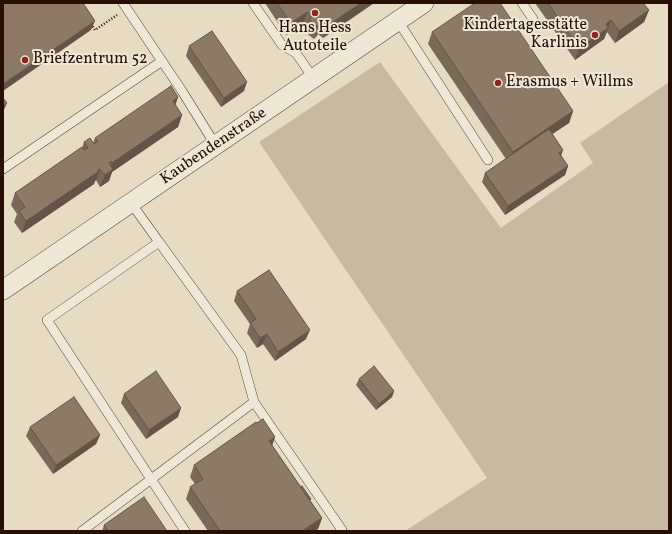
<!DOCTYPE html>
<html>
<head>
<meta charset="utf-8">
<style>
	body { margin:0 }
	#map { position:relative; width:672px; height:534px; overflow:hidden; background:#e7dcc2; font-family:Vollkorn,serif }
	canvas { display:block }
	.frame { position:absolute; inset:0; border:4px solid #290f03; pointer-events:none }
</style>
</head>
<body>
<div id="map">
<canvas width="672" height="534"></canvas>
<div class="frame"></div>
</div>
<script>
const c = document.querySelector('canvas').getContext('2d');
c.lineJoin = 'round';
function paint(path, color) {
  c.fillStyle = color;
  c.fill(path, 'evenodd');
}
function poly(rows) {
  const path = new Path2D();
  for (const r of rows) {
    path.moveTo(r[0], r[1]);
    for (let i = 2; i < r.length; i += 2) path.lineTo(r[i], r[i + 1]);
  }
  return path;
}
function stroke(path, color, width, dash) {
  c.strokeStyle = color;
  c.lineWidth = width;
  c.lineCap = dash ? 'butt' : 'round';
  c.setLineDash(dash || []);
  c.stroke(path);
}
function write(font, color, halo, rows, align = 'center') {
  c.font = font + ' Vollkorn,serif';
  c.lineWidth = 4;
  c.setLineDash([]);
  c.textBaseline = 'middle';
  c.strokeStyle = halo;
  c.fillStyle = color;
  for (const [text, x, y, turn = 0] of rows) {
    c.save();
    c.translate(x, y);
    c.rotate((+turn || 0) * Math.PI / 180);
    c.textAlign = isNaN(turn) ? turn : align;
    if (halo) c.strokeText(text, 0, 0);
    c.fillText(text, 0, 0);
    c.restore();
  }
}
paint(poly([
	[380,62,501,228,593,163,580,143,669,82,669,531,405,531,487,478,259,142]
]), '#c7b9a2');
const service = poly([
	[123,3,182,91,216,146],
	[253,3,282,45,296,53,314,79],
	[522,3,533,19],
	[398,21,488,160],
	[3,169,162,61],
	[131,203,159,242],
	[82,531,254,402],
	[185,531,47,320,159,242,241,355,254,402,342,530,340,531]
]);
const minor = poly([
	[3,290,424,3]
]);
stroke(service, '#584233', 10);
stroke(minor, '#584233', 20);
stroke(poly([
	[91,24,95,30,117,15]
]), '#290f03', 2.5, [1, 2]);
stroke(service, '#efe8d7', 9);
stroke(minor, '#efe8d7', 19);
paint(poly([
	[265,3,374,3,323,38,318,34,314,39,305,32,307,26,303,24,286,35],
	[535,3,643,3,649,10,644,22,615,43,607,32,604,39,575,60],
	[432,32,573,111,569,123,552,134,561,155,568,166,565,175,505,215,482,182,485,173,506,159,428,44],
	[189,46,244,91,221,107,186,56],
	[178,97,175,105,182,115,178,127,112,172,109,181,100,187,96,180,95,181,94,184,22,233,14,222,17,214,11,205,15,193,82,148,84,142,93,143,95,138],
	[237,291,306,339,275,361,263,344,257,348,247,333,250,324,234,301],
	[359,379,394,391,392,397,376,410,356,385],
	[124,394,178,417,146,439,121,403],
	[30,427,100,435,96,444,53,474,26,436],
	[272,445,301,487,311,499,310,501,322,518,318,529,315,531,208,531,186,499,190,487,195,484,190,477,194,465],
	[104,525,167,531,102,531]
]), '#786958');
paint(poly([
	[361,3,374,3,323,38,327,26],
	[649,10,644,22,615,43,619,31],
	[307,12,303,24,286,35,291,23],
	[611,20,604,39,575,60,579,48,606,24],
	[95,21,91,30,3,91,3,84],
	[322,22,318,34,314,39,319,27],
	[247,82,244,91,221,107,224,98],
	[178,97,174,109,173,101],
	[7,103,3,112,3,106],
	[573,111,569,123,509,163,513,152],
	[182,115,178,127,112,172,109,181,100,187,105,175,109,172,112,163],
	[563,150,560,159,559,153],
	[568,166,565,175,505,215,508,206],
	[100,169,96,180,95,181,94,184,22,233,26,221],
	[310,330,306,339,275,361,278,352],
	[267,334,263,344,257,348,260,338],
	[394,391,392,397,376,410,379,404],
	[181,408,178,417,146,439,149,430],
	[100,435,96,444,53,474,56,465],
	[275,437,271,449,269,441],
	[322,518,318,529,315,531,302,531]
]), '#625547');
const building = poly([
	[3,3,83,3,95,21,3,84,3,3],
	[277,3,361,3,327,26,322,22,319,27,309,20,313,15,307,12,291,23,277,3],
	[475,3,500,3,573,111,513,152,432,32,475,3],
	[548,3,643,3,649,10,619,31,611,20,606,24,608,28,579,48,548,3],
	[212,31,247,82,224,98,189,46,212,31],
	[171,86,178,97,173,101,182,115,112,163,111,161,109,163,113,169,105,175,100,169,98,170,98,172,26,221,19,211,25,207,15,193,82,147,84,150,88,148,84,142,90,138,94,144,98,141,95,138,171,86],
	[3,98,7,103,3,106,3,98],
	[549,129,563,150,559,153,568,166,508,206,485,173,549,129],
	[269,270,310,330,278,352,267,334,260,338,250,323,256,319,237,291,269,270],
	[374,366,394,391,379,404,359,379,374,366],
	[156,371,181,408,149,430,124,394,156,371],
	[74,397,100,435,56,465,30,427,74,397],
	[263,419,275,437,269,441,322,518,302,531,220,531,190,487,203,479,194,465,256,422,257,423,263,419],
	[302,486,311,499,310,500,301,487,302,486],
	[144,497,167,531,108,531,104,525,144,497]
]);
paint(building, '#8c7a66');
stroke(building, '#625547', 1);
for (const [x, y, r, color] of [
	[315,13,4,"#8f2418"],
	[595,35,4,"#8f2418"],
	[25,60,4,"#8f2418"],
	[498,83,4,"#8f2418"]
]) {
  const dot = new Path2D();
  dot.arc(x, y, r, 0, 2 * Math.PI);
  c.fillStyle = color;
  c.fill(dot);
  stroke(dot, '#efe8d7', 1.5);
}
write('16px', '#290f03', '#efe8d7', [
	["Kindertagesstätte",587,26,"right"],
	["Karlinis",587,44,"right"],
	["Hans Hess",315,29,"center"],
	["Autoteile",315,47,"center"],
	["Briefzentrum 52",33,60],
	["Erasmus + Willms",506,83]
], 'left');
write('16px', '#290f03', '#efe8d7', [
	["Kaubendenstraße",214,147,-34]
]);
</script>
</body>
</html>
